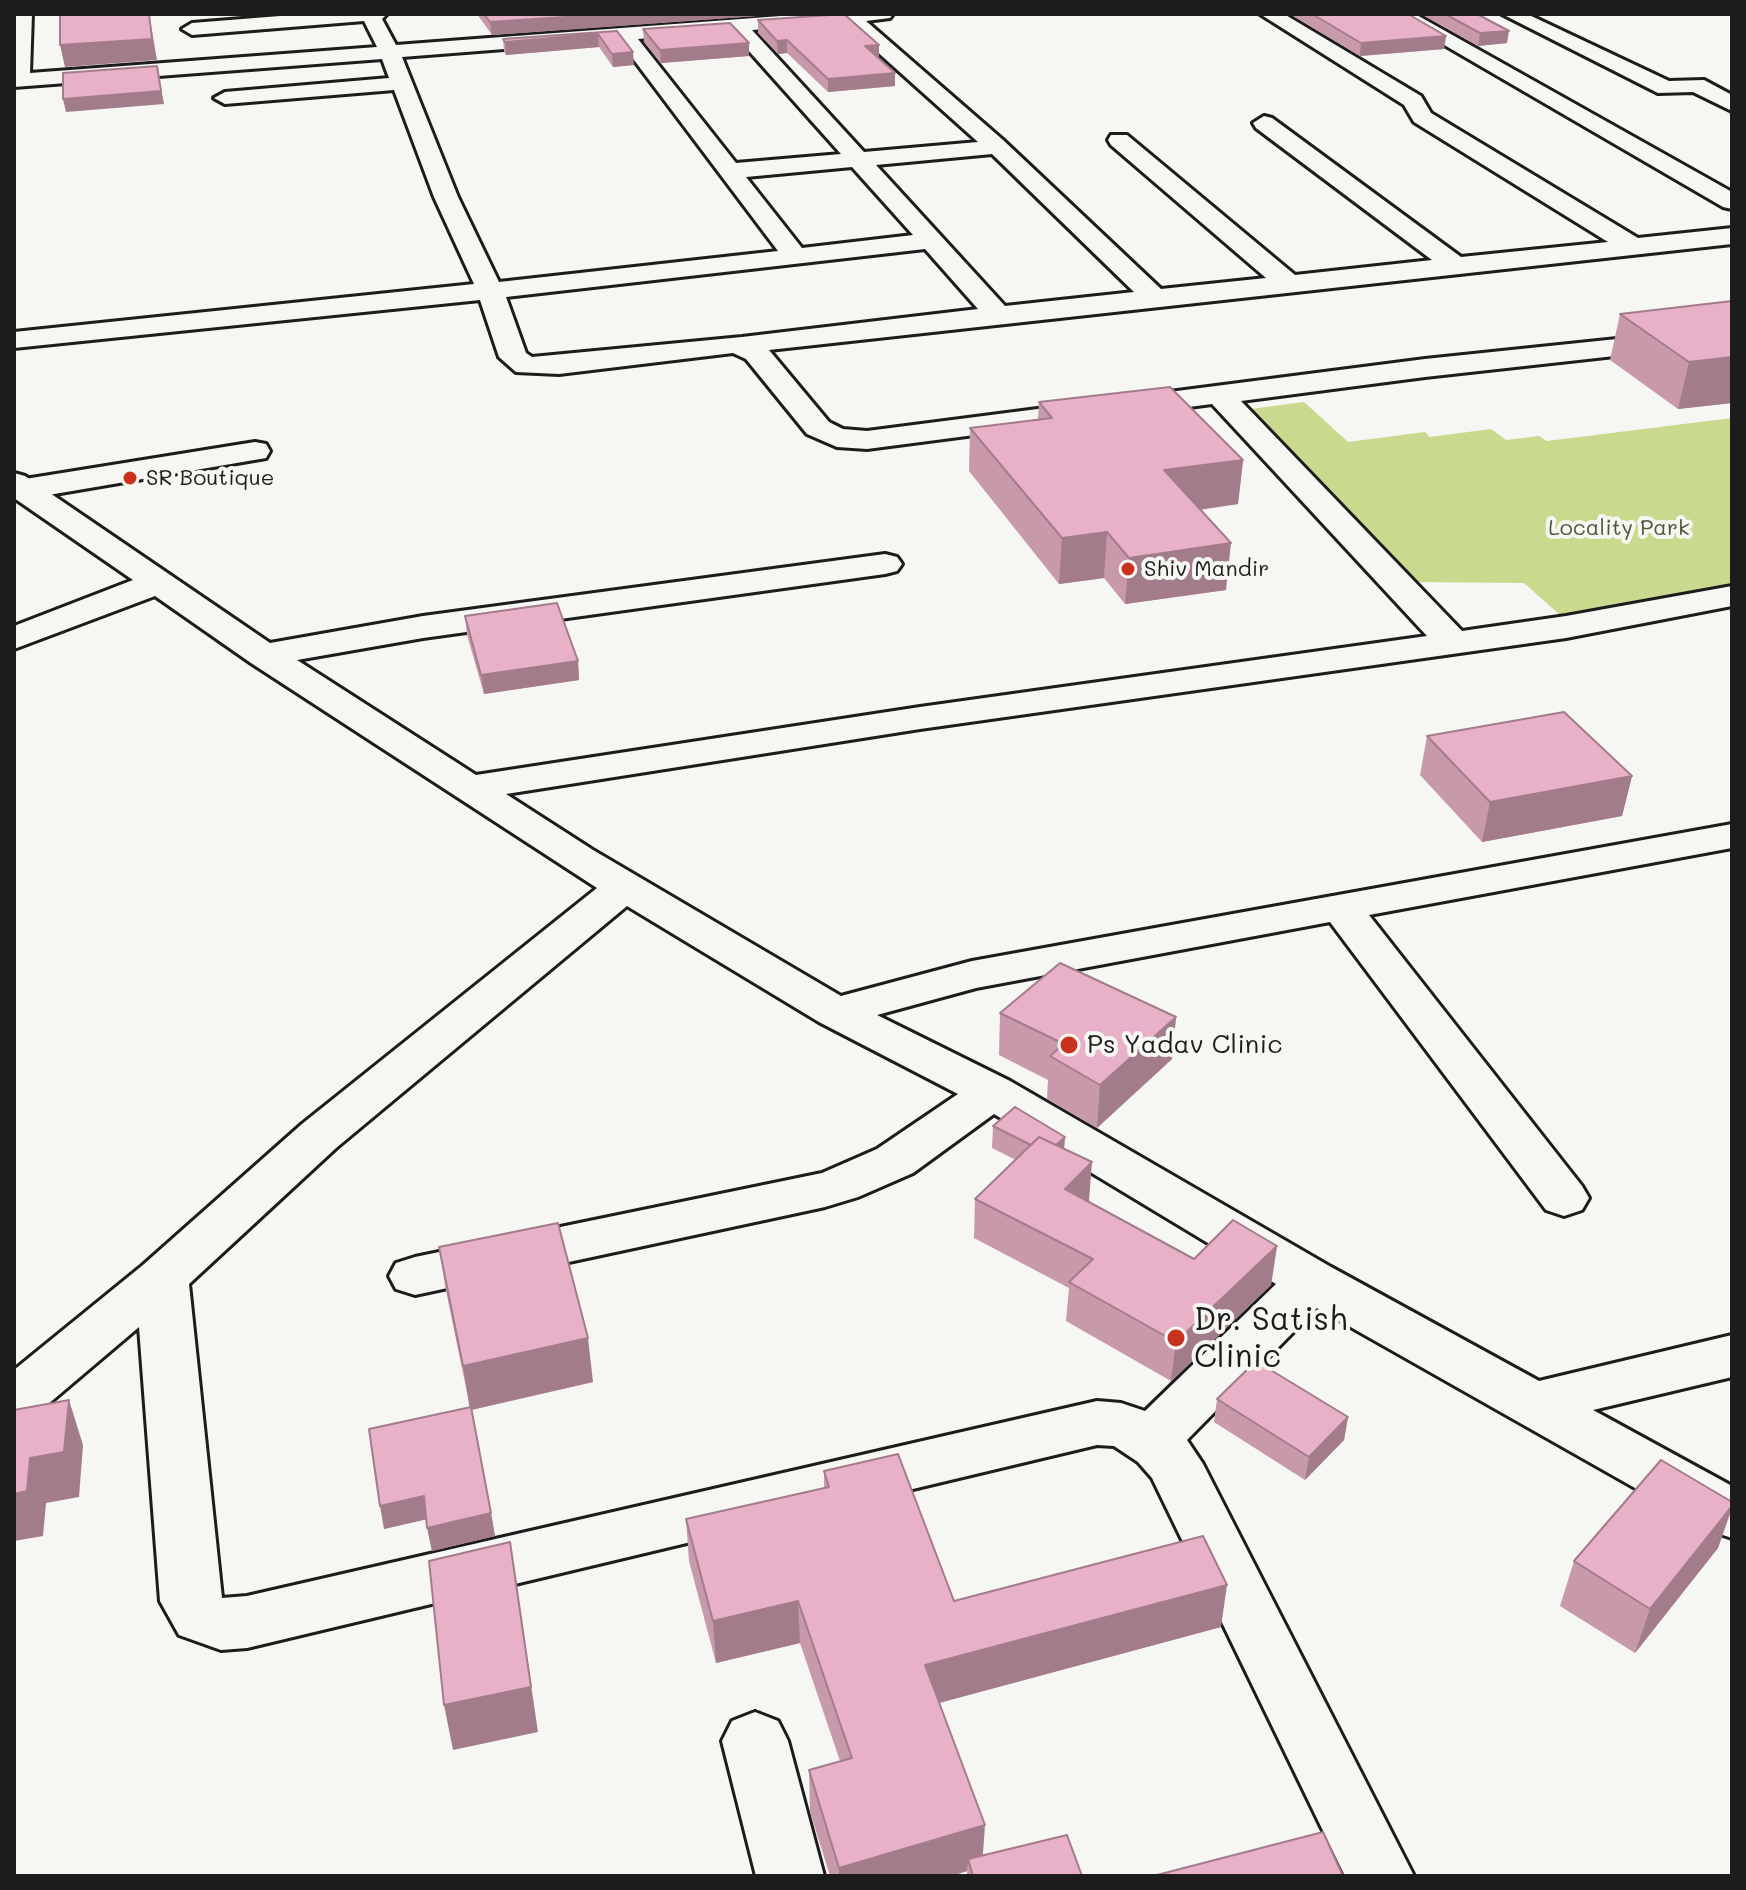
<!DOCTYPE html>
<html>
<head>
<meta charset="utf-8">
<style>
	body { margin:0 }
	#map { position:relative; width:1746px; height:1890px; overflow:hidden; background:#f6f6f2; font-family:Mali,sans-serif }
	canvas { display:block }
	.frame { position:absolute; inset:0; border:16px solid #1c1c1c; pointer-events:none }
</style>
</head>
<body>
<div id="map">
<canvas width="1746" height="1890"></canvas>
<div class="frame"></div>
</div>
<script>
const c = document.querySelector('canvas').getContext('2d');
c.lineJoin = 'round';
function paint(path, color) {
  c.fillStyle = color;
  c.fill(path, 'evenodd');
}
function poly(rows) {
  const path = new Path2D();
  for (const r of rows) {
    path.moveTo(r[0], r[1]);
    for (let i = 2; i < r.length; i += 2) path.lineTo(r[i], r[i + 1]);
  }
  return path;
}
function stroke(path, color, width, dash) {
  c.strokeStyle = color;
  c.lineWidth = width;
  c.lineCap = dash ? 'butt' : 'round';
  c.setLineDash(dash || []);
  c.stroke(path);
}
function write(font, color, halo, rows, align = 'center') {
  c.font = font + ' Mali,sans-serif';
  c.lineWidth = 8;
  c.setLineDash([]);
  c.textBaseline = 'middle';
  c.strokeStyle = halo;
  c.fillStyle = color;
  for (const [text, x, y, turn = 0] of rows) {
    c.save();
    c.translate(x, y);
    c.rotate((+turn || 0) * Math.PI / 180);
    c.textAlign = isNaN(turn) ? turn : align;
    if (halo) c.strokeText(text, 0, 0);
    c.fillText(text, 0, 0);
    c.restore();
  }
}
paint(poly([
	[1304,402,1348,442,1425,432,1430,437,1491,429,1506,440,1539,436,1547,441,1732,418,1732,607,1577,630,1524,583,1410,582,1235,411]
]), '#c9d98d');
const pedestrian = poly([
	[255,442,266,444,270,451,266,458,25,499,14,496,14,482,25,479,255,442]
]);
const minor = poly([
	[14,14,32,14,30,73,377,47,364,21,192,35,182,29,192,23,305,14,387,14,382,19,396,45,807,14,893,14,890,18,866,21,1003,140,1161,289,1266,278,1111,145,1108,140,1111,135,1127,135,1295,275,1432,260,1256,128,1253,123,1264,116,1272,118,1461,257,1608,242,1414,122,1404,105,1260,14,1284,14,1421,96,1431,113,1638,238,1732,228,1732,244,769,350,829,422,843,429,867,431,1425,359,1732,327,1732,343,1425,377,1241,401,1462,631,1566,616,1732,586,1732,606,1566,638,920,729,506,794,593,850,841,996,972,961,1732,824,1732,848,1369,915,1582,1186,1589,1198,1582,1210,1564,1216,1546,1210,1330,922,976,988,877,1015,1010,1081,1331,1267,1539,1381,1732,1335,1732,1377,1593,1410,1732,1486,1732,1538,1711,1531,1317,1308,1187,1440,1203,1464,1414,1876,1345,1876,1152,1478,1138,1462,1114,1446,1097,1445,247,1648,221,1650,179,1635,160,1601,139,1327,34,1416,14,1423,14,1370,143,1265,302,1124,597,888,251,663,155,596,14,649,14,626,133,580,14,498,14,473,25,476,270,643,423,616,885,554,897,557,902,564,897,571,885,574,423,638,297,660,476,775,920,707,1427,636,1212,404,867,449,837,447,807,434,746,359,733,353,559,374,516,372,499,357,480,300,14,348,14,332,474,284,434,197,394,90,225,104,214,98,225,92,389,78,382,59,14,87,14,14],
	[845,23,978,142,864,152,752,30,845,23],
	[732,32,841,154,736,163,638,39,732,32],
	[619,40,778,251,499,282,458,197,402,57,619,40],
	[992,154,1134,292,1005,306,876,165,992,154],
	[852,167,913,235,802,248,746,177,852,167],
	[925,249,978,309,742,337,532,357,526,353,506,297,925,249],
	[627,906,819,1022,958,1094,877,1149,822,1173,415,1257,396,1263,389,1276,396,1289,415,1295,825,1207,858,1197,913,1173,994,1114,1276,1284,1145,1411,1121,1403,1097,1401,247,1596,222,1598,189,1284,336,1148,627,906],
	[1391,14,1415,14,1732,192,1732,209,1723,207,1391,14],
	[1502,14,1527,14,1669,81,1704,80,1732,95,1732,111,1693,92,1658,93,1502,14],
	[755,1712,778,1721,788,1741,824,1876,756,1876,722,1741,732,1721,755,1712]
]);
stroke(pedestrian, '#1c1c1c', 6);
stroke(minor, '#1c1c1c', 6);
paint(pedestrian, '#f6f6f2');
paint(minor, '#f6f6f2');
paint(poly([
	[477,14,785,14,492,35],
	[1290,14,1408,14,1446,36,1444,49,1360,56],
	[1421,14,1477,14,1507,43,1478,46],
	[758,20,879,57,878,57,895,86,828,92,787,53,778,54,758,33],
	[643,29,749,56,661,63,644,42],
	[617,31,634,65,613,67,599,47,506,55,504,52,503,39],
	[1732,301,1732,403,1678,409,1610,360,1620,314],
	[1039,402,1243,460,1238,504,1200,510,1226,590,1125,604,1104,578,1059,584,969,471,970,428,1038,419],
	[465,616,578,661,579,680,484,694,467,635],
	[1427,736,1632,776,1622,816,1482,842,1420,775],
	[1000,1013,1176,1017,1172,1059,1097,1128,1047,1099,1048,1080,999,1055],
	[993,1126,1065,1137,1064,1149,1089,1201,1088,1202,1194,1259,1277,1246,1271,1285,1171,1381,1066,1321,1069,1288,974,1238,975,1199,1016,1160,992,1148],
	[439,1247,593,1382,472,1410,495,1536,432,1551,426,1519,384,1529,470,1407,446,1291],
	[1217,1399,1348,1417,1344,1440,1305,1480,1214,1422],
	[824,1471,954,1601,1221,1627,939,1703,983,1855,1082,1876,967,1876,967,1871,951,1876,830,1876,810,1812,809,1770,840,1761,800,1643,716,1663,689,1561,686,1519,824,1488],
	[1732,1502,1732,1509,1718,1548,1635,1653,1560,1606,1574,1561]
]), '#c898ab');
paint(poly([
	[149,14,157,60,65,67,60,45],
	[610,14,785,14,492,35,490,22],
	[1509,31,1507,43,1478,46,1480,33],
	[598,34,599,47,506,55,505,42],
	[1446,36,1444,49,1360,56,1361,43],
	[787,40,787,53,778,54,777,41],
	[749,43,749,56,661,63,660,50],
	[879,45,879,57,865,58,865,46],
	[633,52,634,65,613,67,612,54],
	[157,66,164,104,66,112,63,99],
	[895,73,895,86,828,92,828,79],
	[1732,357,1732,403,1678,409,1689,362],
	[1243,460,1238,504,1161,515,1164,470],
	[1107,532,1104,578,1059,584,1062,538],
	[1231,543,1226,590,1125,604,1129,558],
	[578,661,579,680,484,694,481,675],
	[1632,776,1622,816,1482,842,1490,802],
	[1176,1017,1172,1059,1097,1128,1100,1085],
	[1065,1137,1063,1159,1047,1153],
	[1092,1162,1089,1201,1063,1228,1065,1189],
	[1277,1246,1271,1285,1171,1381,1176,1342],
	[588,1338,593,1382,470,1410,463,1366],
	[69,1400,83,1445,79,1497,46,1503,43,1536,14,1541,14,1494,30,1458],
	[1348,1417,1344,1440,1305,1480,1309,1457],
	[424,1496,428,1519,384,1529,380,1506],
	[1732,1506,1718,1548,1635,1653,1650,1609],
	[491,1513,495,1536,432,1551,427,1528],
	[510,1542,538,1732,453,1750,444,1705],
	[1227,1585,1221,1627,924,1707,925,1665],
	[798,1601,800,1643,716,1663,713,1621],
	[985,1825,982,1867,968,1859,967,1871,951,1876,839,1876,839,1868]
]), '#a37c8b');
const building = poly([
	[60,14,149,14,152,39,60,45,60,14],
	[484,14,610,14,490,22,484,14],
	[844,14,879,45,865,46,895,73,828,79,787,40,777,41,758,20,844,14],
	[1312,14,1408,14,1446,36,1361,43,1312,14],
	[1445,14,1477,14,1509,31,1480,33,1445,14],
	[730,23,749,43,660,50,643,29,730,23],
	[617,31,633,52,612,54,598,34,505,42,503,39,617,31],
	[157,66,161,91,63,99,63,73,157,66],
	[1732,301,1732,357,1689,362,1620,314,1732,301],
	[1170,387,1243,460,1164,470,1231,543,1129,558,1107,532,1062,538,970,428,1052,418,1039,402,1170,387],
	[557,603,578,661,481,675,465,616,557,603],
	[1564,712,1632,776,1490,802,1427,736,1564,712],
	[1060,963,1176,1017,1100,1085,1050,1056,1064,1044,1000,1013,1060,963],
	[1015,1107,1065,1137,1056,1145,1039,1137,1031,1145,993,1126,1015,1107],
	[1039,1137,1092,1162,1065,1189,1194,1259,1233,1220,1277,1246,1176,1342,1069,1282,1093,1259,975,1199,1039,1137],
	[558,1223,588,1338,463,1366,439,1247,558,1223],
	[1256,1361,1348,1417,1309,1457,1217,1399,1256,1361],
	[69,1400,64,1452,30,1458,27,1491,14,1494,14,1410,69,1400],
	[471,1407,491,1513,427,1528,424,1496,380,1506,369,1429,471,1407],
	[898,1454,954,1601,1203,1536,1227,1585,925,1665,985,1825,839,1868,809,1770,852,1758,798,1601,713,1621,686,1519,829,1487,824,1471,898,1454],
	[1661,1460,1732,1502,1732,1506,1650,1609,1574,1561,1661,1460],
	[510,1542,531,1687,444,1705,429,1561,510,1542],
	[1323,1832,1343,1876,1153,1876,1323,1832],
	[1067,1835,1082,1876,973,1876,968,1859,1067,1835]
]);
paint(building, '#e9b1c7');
stroke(building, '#a37c8b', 2);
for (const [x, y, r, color] of [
	[130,478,8,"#c8321e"],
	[1128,569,8,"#c8321e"],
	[1069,1045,10,"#c8321e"],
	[1176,1338,10,"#c8321e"]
]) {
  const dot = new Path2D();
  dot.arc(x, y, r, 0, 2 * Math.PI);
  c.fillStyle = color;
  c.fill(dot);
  stroke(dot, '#f6f6f2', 3);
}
write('22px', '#1c1c1c', '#f6f6f2', [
	["SR Boutique",146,478],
	["Shiv Mandir",1144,569]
], 'left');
write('22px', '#50553e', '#f6f6f2', [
	["Locality Park",1619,528]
]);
write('26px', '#1c1c1c', '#f6f6f2', [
	["Ps Yadav Clinic",1087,1045]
], 'left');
write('32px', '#1c1c1c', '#f6f6f2', [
	["Dr. Satish",1194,1320],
	["Clinic",1194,1357]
], 'left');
</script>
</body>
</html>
